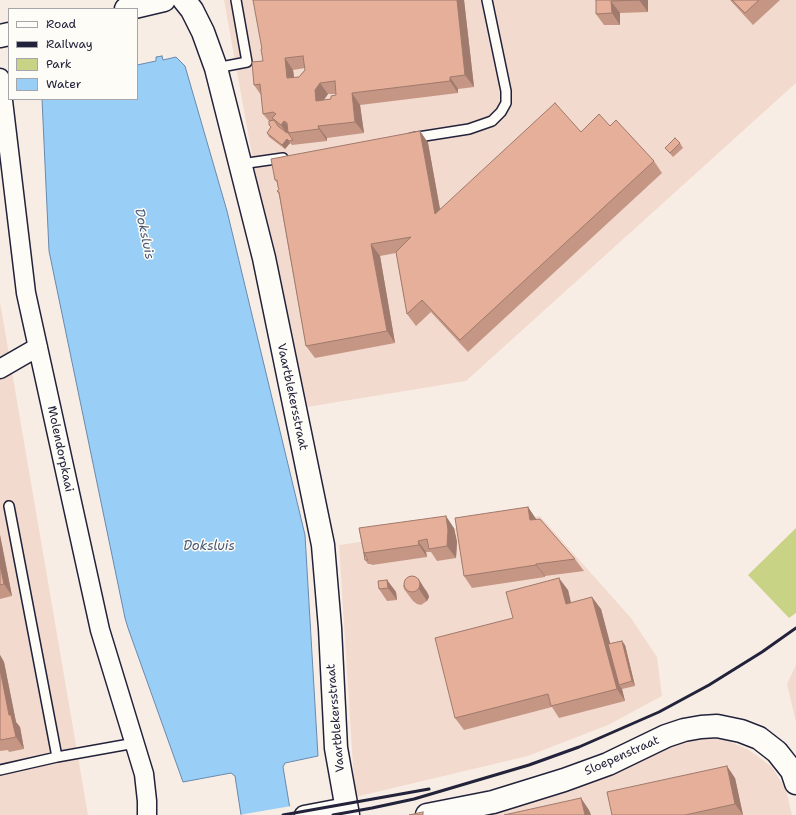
<!DOCTYPE html>
<html>
<head>
<meta charset="utf-8">
<style>
	body { margin:0 }
	#map { position:relative; width:796px; height:815px; overflow:hidden; background:#f8ede4; font-family:"Shantell Sans",sans-serif }
	canvas { display:block }
	.legend { position:absolute; left:8px; top:8px; width:130px; height:92px; box-sizing:border-box; background:#fdfcf7; border:1px solid #a5a5ac; margin:0; padding:5px 7px; list-style:none; font-size:12px; color:#22223b }
	.legend li { display:flex; align-items:center; gap:8px; height:20px }
	.legend b { width:20px; border:1px solid #a5a5ac }
</style>
</head>
<body>
<div id="map">
<canvas width="796" height="815"></canvas>
<ul class="legend">
<li><b style="height:5px;background:#fdfcf7"></b>Road</li>
<li><b style="height:5px;background:#22223b"></b>Railway</li>
<li><b style="height:11px;background:#c8d386"></b>Park</li>
<li><b style="height:11px;background:#99cef7"></b>Water</li>
</ul>
</div>
<script>
const c = document.querySelector('canvas').getContext('2d');
c.lineJoin = 'round';
function paint(path, color) {
  c.fillStyle = color;
  c.fill(path, 'evenodd');
}
function poly(rows) {
  const path = new Path2D();
  for (const r of rows) {
    if (r.length === 3) {
      path.moveTo(r[0] + r[2], r[1]);
      path.arc(r[0], r[1], r[2], 0, 2 * Math.PI);
      continue;
    }
    path.moveTo(r[0], r[1]);
    for (let i = 2; i < r.length; i += 2) path.lineTo(r[i], r[i + 1]);
  }
  return path;
}
function stroke(path, color, width, dash) {
  c.strokeStyle = color;
  c.lineWidth = width;
  c.lineCap = dash ? 'butt' : 'round';
  c.setLineDash(dash || []);
  c.stroke(path);
}
function write(font, color, halo, rows, align = 'center') {
  c.font = font + ' "Shantell Sans",sans-serif';
  c.lineWidth = 3;
  c.setLineDash([]);
  c.textBaseline = 'middle';
  c.strokeStyle = halo;
  c.fillStyle = color;
  for (const [text, x, y, turn = 0] of rows) {
    c.save();
    c.translate(x, y);
    c.rotate((+turn || 0) * Math.PI / 180);
    c.textAlign = isNaN(turn) ? turn : align;
    if (halo) c.strokeText(text, 0, 0);
    c.fillText(text, 0, 0);
    c.restore();
  }
}
paint(poly([
	[224,0,796,0,796,83,466,381,307,407,256,177],
	[0,302,88,815,0,815],
	[540,516,631,618,657,657,662,696,608,725,528,756,355,797,339,545],
	[796,665,796,722,787,684],
	[698,736,726,740,749,750,772,767,786,790,792,815,458,815,672,742]
]), '#f2dace');
paint(poly([
	[796,528,796,613,789,618,748,575]
]), '#c8d386');
const water = poly([
	[162,56,163,60,176,57,185,66,227,211,305,535,318,756,285,763,283,767,291,815,241,815,235,776,231,773,183,782,128,628,125,618,49,251,42,99,137,99,137,65,156,61,156,57,162,56]
]);
paint(water, '#99cef7');
stroke(water, '#6989ac', 1);
paint(poly([
	[110,0,124,0,126,9,72,9,72,8],
	[291,806,293,815,239,815]
]), '#f8ede4');
const service = poly([
	[216,68,247,62,236,0],
	[412,138,469,129,492,121,501,112,506,103,506,91,487,0],
	[241,164,283,158],
	[9,506,57,757],
	[0,770,57,757,135,743]
]);
const minor = poly([
	[0,78,1,84,26,293,100,630,144,774,147,801,147,815],
	[0,369,38,347],
	[304,815,346,807]
]);
const tertiary = poly([
	[184,0,192,10,203,32,216,68,264,258,323,545,330,628,336,748,348,815],
	[427,815,493,802,564,780,608,764,666,736,684,730,701,727,717,726,741,731,759,738,777,752,792,771,796,783]
]);
const secondary = poly([
	[126,9,164,0],
	[0,36,9,34]
]);
stroke(service, '#22223b', 12);
stroke(minor, '#22223b', 21);
stroke(tertiary, '#22223b', 25);
stroke(secondary, '#22223b', 25);
stroke(service, '#fdfcf7', 9);
stroke(minor, '#fdfcf7', 18);
stroke(tertiary, '#fdfcf7', 22);
stroke(secondary, '#fdfcf7', 22);
stroke(poly([
	[283,815,429,789],
	[333,815,372,808,414,799,529,765,579,747,659,712,709,685,762,652,796,628]
]), '#22223b', 3);
paint(poly([
	[464,0,474,87,458,89,458,93,360,105,364,133,327,138,327,141,292,145,290,143,285,149,269,137,267,133,271,127,269,125,269,121,263,114,261,95,254,85,263,61,262,49],
	[305,68,305,70,299,77,294,78,293,70],
	[328,94,336,94,336,95,331,99,324,100],
	[596,0,648,0,648,12,620,13,620,25,604,25,596,14],
	[730,0,780,0,753,25],
	[610,126,654,161,662,173,468,352,431,312,416,326,407,314,396,253,380,256,395,343,315,358,306,346,279,195,277,191,279,189,278,184,275,180,420,131,428,143,440,209,581,132],
	[680,143,683,148,673,157,665,148],
	[528,507,536,519,575,559,584,571,545,576,545,577,472,588,464,576],
	[454,528,457,542,456,558,437,561,431,552,426,552,427,557,372,565,371,564,368,564,365,560,359,529],
	[0,535,12,596,0,599],
	[387,580,396,592,397,600,387,601,379,589],
	[403,585,426,590,428,594,429,597,427,601,421,605,417,604,413,601,404,589],
	[568,590,571,603,601,609,610,644,625,645,635,686,622,689,625,701,559,718,552,707,464,730,455,718,513,618],
	[0,655,4,662,16,722,20,727,24,749,9,752,8,750,0,751],
	[735,778,743,815,612,815]
]), '#c59684');
paint(poly([
	[457,0,464,0,474,87,465,75],
	[639,0,648,0,648,12],
	[611,1,620,13,620,25,612,13],
	[285,58,293,70,296,90,287,78],
	[450,77,458,89,458,93,450,81],
	[320,83,328,94,323,101,316,101,315,90],
	[352,93,360,105,364,133,355,122],
	[284,121,292,132,288,133,289,137,281,125],
	[318,126,327,138,327,141,319,129],
	[420,131,428,143,443,226,435,214],
	[287,139,290,143,285,149,282,145],
	[371,244,380,256,395,343,387,331],
	[528,507,536,519,530,520],
	[446,516,454,528,457,542,456,558,447,546],
	[0,535,12,596,4,584,0,565],
	[418,541,426,552,427,557,419,545],
	[536,564,545,576,545,577,536,565],
	[418,578,428,594,429,597,427,601,419,589],
	[559,578,568,590,574,616,566,604],
	[387,580,396,592,397,600,388,588],
	[592,597,601,609,621,684,619,685,622,689,625,701,617,689],
	[622,641,625,645,635,686,632,681],
	[0,655,4,662,16,722,20,727,24,749,16,737,9,715,0,669],
	[727,766,735,778,743,815,735,804],
	[581,798,589,810,591,815,585,815]
]), '#a07a6c');
const building = poly([
	[253,0,457,0,465,75,450,77,450,81,352,93,355,122,318,126,319,129,288,133,287,123,284,121,281,125,272,118,276,114,273,112,263,114,260,84,254,85,252,62,263,61,261,49,262,49,253,0],
	[303,56,305,70,299,77,287,78,285,58,303,56],
	[335,81,336,95,331,96,331,99,316,101,315,90,320,83,335,81],
	[596,0,639,0,611,1,612,13,596,14,596,0],
	[732,0,759,0,745,13,732,0],
	[555,103,581,132,599,114,610,126,616,120,654,161,460,340,422,300,407,314,396,252,411,237,371,244,387,331,306,346,279,192,277,191,279,189,278,187,277,180,275,180,271,159,420,131,435,214,555,103],
	[274,120,278,126,287,133,288,131,288,133,293,140,289,141,287,139,282,145,267,133,271,127,269,125,269,121,274,120],
	[675,138,680,143,670,153,665,148,675,138],
	[528,507,530,520,540,519,575,559,536,564,536,565,464,576,455,518,528,507],
	[446,516,448,530,447,546,429,549,427,539,418,541,419,545,364,553,359,528,446,516],
	[364,553,368,560,365,560,364,553],
	[0,565,4,584,0,585,0,565],
	[412,584,8],
	[559,578,566,604,592,597,617,689,551,706,548,694,455,718,435,638,513,618,506,592,559,578],
	[387,580,388,588,379,589,378,581,387,580],
	[622,641,632,681,619,685,608,644,622,641],
	[0,669,9,715,11,715,16,737,1,740,0,738,0,669],
	[727,766,735,804,685,815,612,815,607,792,727,766],
	[581,798,585,815,504,815,581,798],
	[423,812,423,815,409,815,423,812]
]);
paint(building, '#e5af9a');
stroke(building, '#a07a6c', 1);
write('12px', '#22223b', '#fdfcf7', [
	["Vaartblekersstraat",292,397,78],
	["Molendorpkaai",60,449,78],
	["Vaartblekersstraat",336,718,-95],
	["Sloepenstraat",622,756,-24]
]);
write('italic 13px', '#465673', '#fdfcf7', [
	["Doksluis",144,234,78],
	["Doksluis",209,547]
]);
</script>
</body>
</html>
